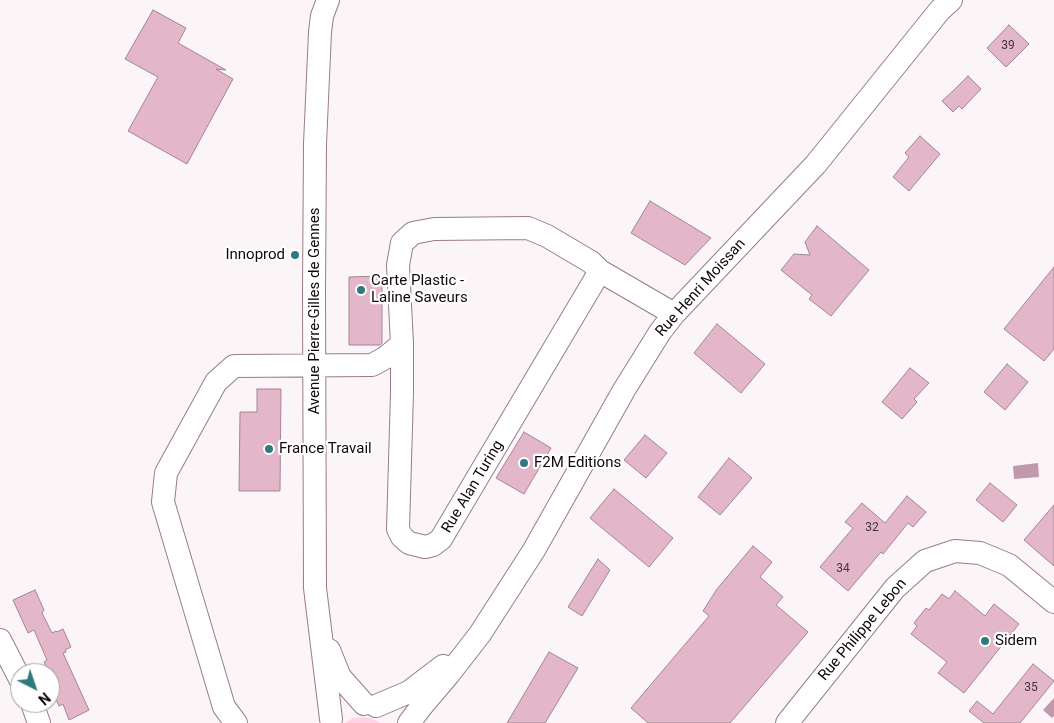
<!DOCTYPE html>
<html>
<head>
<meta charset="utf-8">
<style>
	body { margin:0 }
	#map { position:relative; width:1054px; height:723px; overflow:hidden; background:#fcf5f8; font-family:Roboto,sans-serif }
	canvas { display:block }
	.north { position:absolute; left:10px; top:663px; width:50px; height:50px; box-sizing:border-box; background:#fff; border:1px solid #a09c9e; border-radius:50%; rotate:139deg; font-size:14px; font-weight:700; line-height:20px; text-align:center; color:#12080c }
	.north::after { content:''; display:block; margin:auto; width:18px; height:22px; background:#30797e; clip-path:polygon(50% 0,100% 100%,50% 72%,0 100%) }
</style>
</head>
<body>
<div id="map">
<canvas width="1054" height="723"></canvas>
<div class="north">N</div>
</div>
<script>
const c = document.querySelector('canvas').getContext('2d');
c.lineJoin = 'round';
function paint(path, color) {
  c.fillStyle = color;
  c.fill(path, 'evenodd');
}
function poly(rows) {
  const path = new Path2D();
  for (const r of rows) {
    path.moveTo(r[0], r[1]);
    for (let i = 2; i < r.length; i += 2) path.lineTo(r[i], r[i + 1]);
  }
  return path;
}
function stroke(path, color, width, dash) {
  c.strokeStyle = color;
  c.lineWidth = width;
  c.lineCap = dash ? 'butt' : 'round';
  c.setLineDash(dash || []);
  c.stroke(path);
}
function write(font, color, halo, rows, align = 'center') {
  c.font = font + ' Roboto,sans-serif';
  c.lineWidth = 4.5;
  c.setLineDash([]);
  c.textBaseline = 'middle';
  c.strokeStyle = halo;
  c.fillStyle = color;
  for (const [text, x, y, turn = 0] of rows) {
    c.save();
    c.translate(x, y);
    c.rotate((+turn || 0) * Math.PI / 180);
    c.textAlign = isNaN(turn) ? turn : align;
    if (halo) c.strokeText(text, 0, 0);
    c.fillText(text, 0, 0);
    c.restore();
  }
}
paint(poly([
	[362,717,370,718,380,723,345,723,353,718]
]), '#ffd3e5');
paint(poly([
	[1038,463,1039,477,1014,479,1013,466],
	[1054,698,1054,716,1052,718,1043,710]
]), '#c299aa');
const building = poly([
	[153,10,186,28,178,43,226,70,216,69,233,79,187,164,128,131,158,77,125,59,153,10],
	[1009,25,1029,44,1006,67,987,48,1009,25],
	[968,76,981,89,962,109,959,106,953,112,942,101,954,90,968,76],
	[920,136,940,154,909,191,893,177,909,157,905,153,920,136],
	[650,201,711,238,685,265,631,233,650,201],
	[817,226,869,270,831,316,809,299,812,295,781,270,794,254,810,255,805,242,817,226],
	[1054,267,1054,349,1044,361,1004,329,1054,267],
	[382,276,382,343,380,345,349,345,349,277,382,276],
	[717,324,765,364,741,393,694,353,717,324],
	[1007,364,1028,382,1005,410,984,392,1007,364],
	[910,368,929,383,914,399,917,402,902,419,882,402,910,368],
	[257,389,281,389,280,491,239,491,240,412,257,412,257,389],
	[524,432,551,448,524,494,496,478,524,432],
	[645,435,667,453,646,478,624,460,645,435],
	[729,458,752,478,720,515,698,497,729,458],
	[990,483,1017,505,1003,522,976,500,990,483],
	[614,489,673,538,649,567,590,518,614,489],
	[907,496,926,512,913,527,908,523,883,554,881,552,848,591,820,567,853,528,845,522,862,503,885,523,907,496],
	[1054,505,1054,566,1024,540,1054,505],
	[753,546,772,562,760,577,783,597,776,605,808,632,730,723,648,723,631,708,709,616,703,611,717,589,753,546],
	[598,559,610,570,582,616,568,607,598,559],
	[35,590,44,610,42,613,52,633,56,631,57,632,63,629,71,647,65,650,66,652,63,653,89,710,69,720,63,704,59,706,50,687,55,685,44,662,47,660,34,630,28,633,13,600,35,590],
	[955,591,985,616,994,604,1019,624,964,693,938,673,947,662,911,634,917,626,914,623,926,608,929,610,942,594,949,599,955,591],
	[549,652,578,668,545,723,507,723,549,652],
	[1033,664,1054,681,1020,723,984,723,969,711,977,701,993,714,1033,664]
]);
paint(building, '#e3b7c9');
stroke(building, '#a38591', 1);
const minor = poly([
	[328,0,322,16,320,32,315,144,314,293,315,588,331,719],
	[600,271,441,539,433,545,425,547,409,543,402,537,398,529,402,393,402,344,398,265,402,243,413,233,434,229,528,228,547,236,591,262,600,271,674,314],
	[0,640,20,679],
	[329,650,340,677,364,704],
	[32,703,39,723],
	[376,706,409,692,443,666],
	[236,723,224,707,163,502,166,473,216,382,234,366,372,365,385,358,402,344],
	[409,723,421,707,449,674,480,634,534,550,624,390,660,332,674,314,816,164,940,10,951,0],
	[787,723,895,588,925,561,955,551,980,553,1009,565,1054,602]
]);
stroke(minor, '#997b87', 24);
stroke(minor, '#fff', 22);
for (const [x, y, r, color] of [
	[295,255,5,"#30797e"],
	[361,290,5,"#30797e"],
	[269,449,5,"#30797e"],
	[524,463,5,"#30797e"],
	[985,641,5,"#30797e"]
]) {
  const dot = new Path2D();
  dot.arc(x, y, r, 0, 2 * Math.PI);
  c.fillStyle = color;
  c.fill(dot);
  stroke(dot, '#fff', 2);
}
write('12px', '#46343b', null, [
	["39",1008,46],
	["32",872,528],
	["34",843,569],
	["35",1031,688]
]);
write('15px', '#12080c', '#fff', [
	["Innoprod",285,255,"right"],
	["Carte Plastic -",371,281],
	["Laline Saveurs",371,298],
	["France Travail",279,449],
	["F2M Editions",534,463],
	["Sidem",995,641]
], 'left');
write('15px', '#12080c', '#fff', [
	["Rue Henri Moissan",701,288,-48],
	["Avenue Pierre-Gilles de Gennes",315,311,-90],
	["Rue Alan Turing",473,487,-59],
	["Rue Philippe Lebon",863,630,-50]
]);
</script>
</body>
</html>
